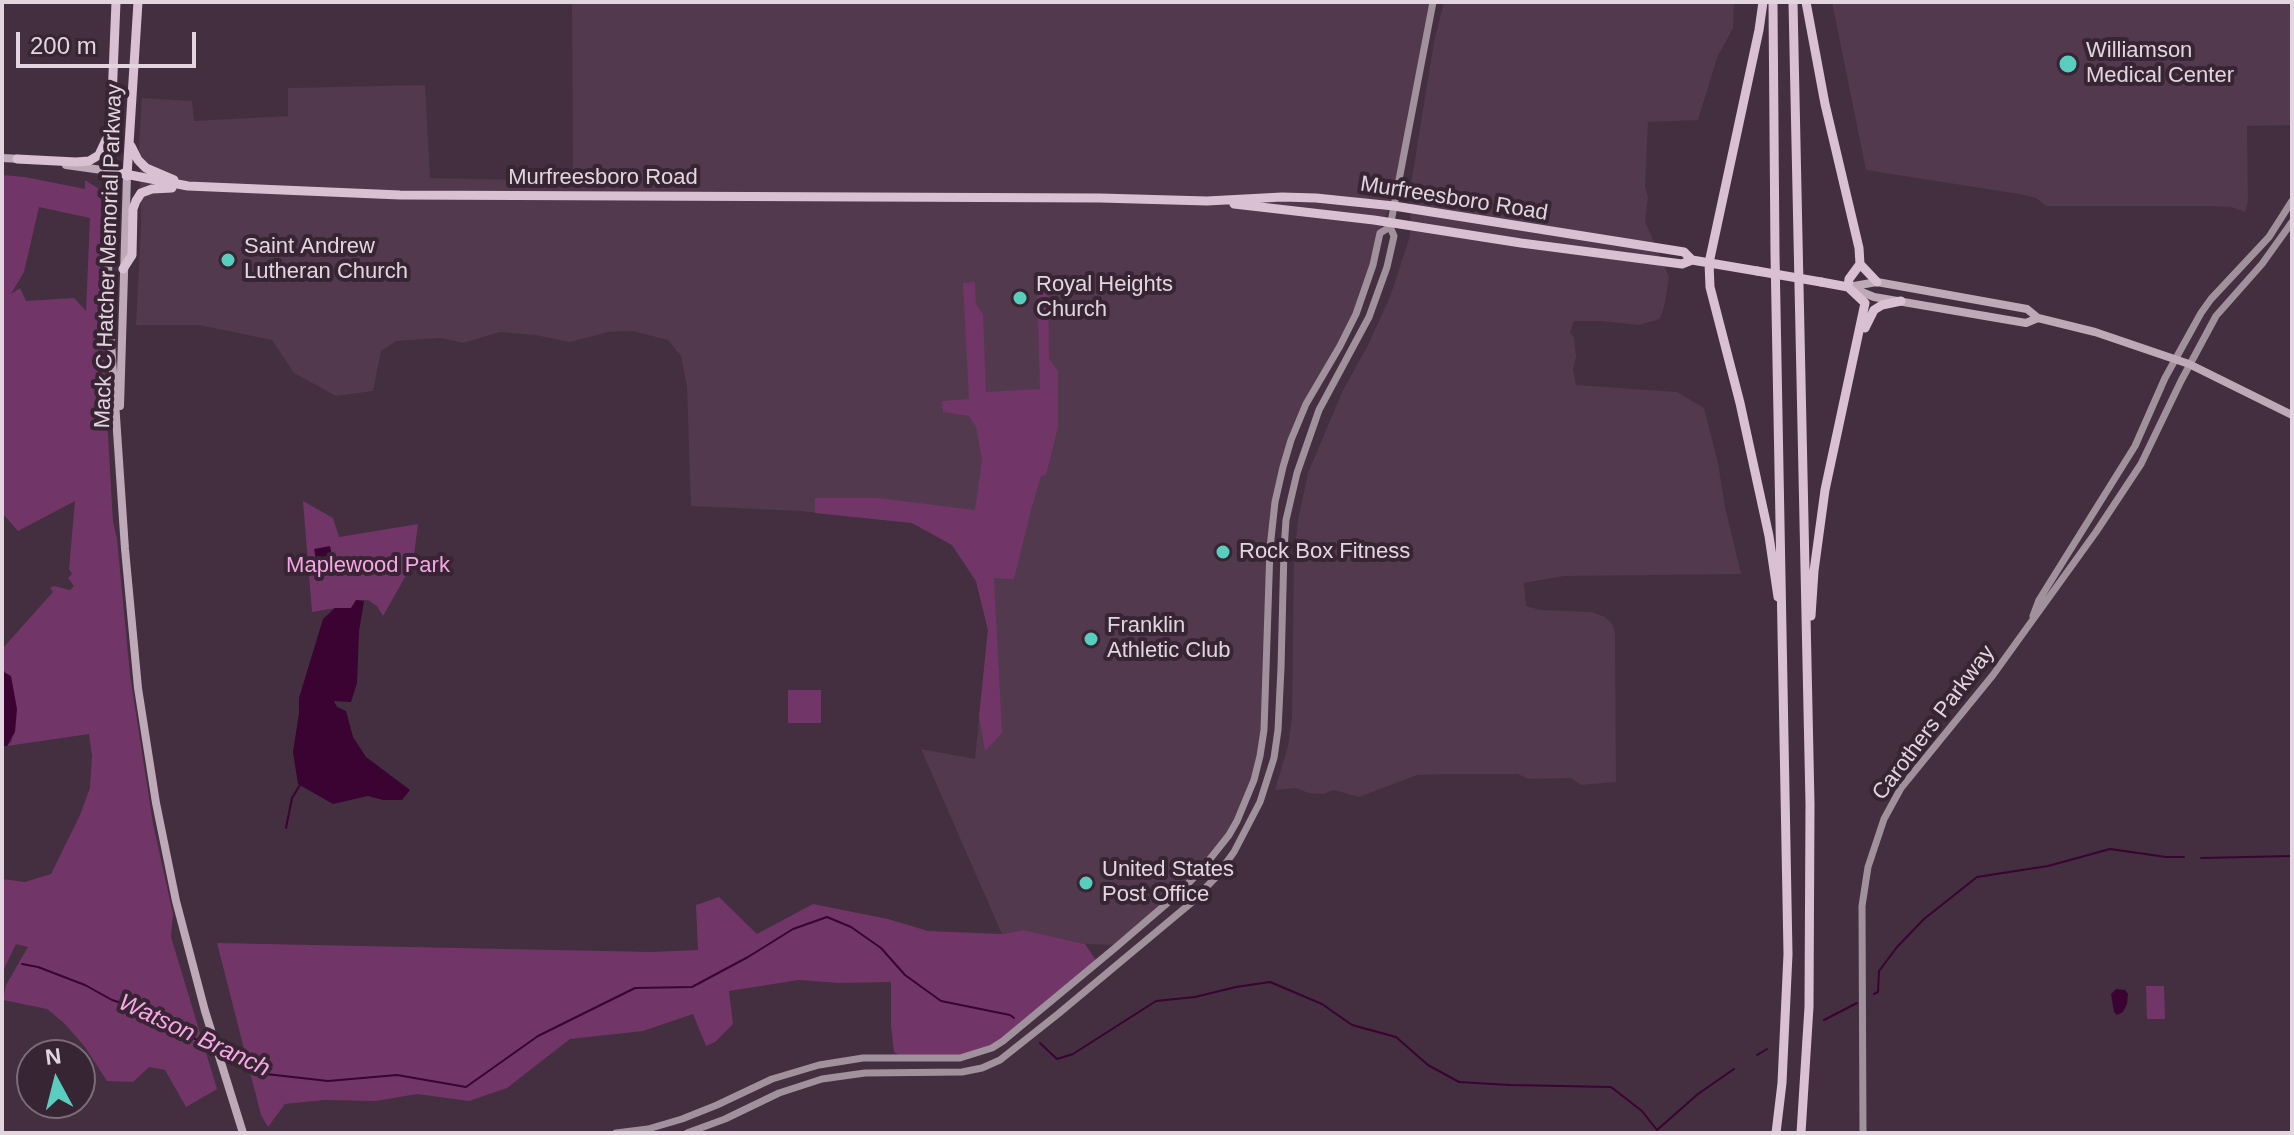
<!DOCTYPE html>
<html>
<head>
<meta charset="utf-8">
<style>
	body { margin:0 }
	#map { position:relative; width:2294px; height:1135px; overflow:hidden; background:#432f3f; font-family:Helvetica,sans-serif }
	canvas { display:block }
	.frame { position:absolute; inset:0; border:4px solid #e2d5df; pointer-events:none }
	.north { position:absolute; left:16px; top:1039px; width:80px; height:80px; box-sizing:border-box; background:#382534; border:2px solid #7c6b78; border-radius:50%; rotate:353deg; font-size:22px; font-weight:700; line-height:32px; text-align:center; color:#e2d5df }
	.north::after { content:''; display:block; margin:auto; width:28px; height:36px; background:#59cebe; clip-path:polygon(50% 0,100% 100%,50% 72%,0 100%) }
	.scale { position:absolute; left:16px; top:32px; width:180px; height:36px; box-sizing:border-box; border:4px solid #e2d5df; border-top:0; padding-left:10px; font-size:24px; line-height:28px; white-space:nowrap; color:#e2d5df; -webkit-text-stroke:6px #382534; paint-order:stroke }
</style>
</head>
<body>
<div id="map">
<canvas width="2294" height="1135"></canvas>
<div class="frame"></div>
<div class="north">N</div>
<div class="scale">200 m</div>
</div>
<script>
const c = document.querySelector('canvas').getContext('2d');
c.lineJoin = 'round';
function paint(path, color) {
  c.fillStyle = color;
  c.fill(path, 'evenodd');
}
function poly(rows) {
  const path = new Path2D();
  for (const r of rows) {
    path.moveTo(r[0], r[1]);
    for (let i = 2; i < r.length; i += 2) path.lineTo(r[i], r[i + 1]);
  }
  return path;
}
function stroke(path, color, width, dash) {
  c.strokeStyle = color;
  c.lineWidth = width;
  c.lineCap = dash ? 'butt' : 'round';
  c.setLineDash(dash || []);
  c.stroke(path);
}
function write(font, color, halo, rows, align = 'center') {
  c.font = font + ' Helvetica,sans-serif';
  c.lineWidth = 8;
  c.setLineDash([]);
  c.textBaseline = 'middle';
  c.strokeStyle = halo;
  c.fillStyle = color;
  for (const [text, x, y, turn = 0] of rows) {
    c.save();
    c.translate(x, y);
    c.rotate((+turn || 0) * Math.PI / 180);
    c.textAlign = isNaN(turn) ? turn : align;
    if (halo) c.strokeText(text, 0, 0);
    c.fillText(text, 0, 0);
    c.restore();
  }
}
paint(poly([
	[572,2,1433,2,1396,196,1383,221,1373,265,1356,314,1306,404,1275,502,1260,756,1237,821,1202,869,1118,945,1085,944,1023,930,1002,934,921,749,975,759,988,630,976,581,952,545,912,523,801,511,691,506,687,387,681,356,668,340,633,331,608,332,570,342,535,335,500,332,463,343,441,338,396,341,381,351,373,391,336,396,294,373,272,340,199,325,136,325,141,224,139,145,142,98,192,101,194,121,288,116,288,88,425,85,430,178,573,181],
	[1444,2,1734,2,1733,28,1717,58,1698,120,1648,122,1645,186,1648,197,1645,221,1669,277,1665,303,1660,319,1639,325,1601,321,1574,321,1570,333,1574,337,1576,357,1573,369,1576,385,1677,392,1704,408,1718,463,1725,507,1741,574,1564,576,1524,583,1526,606,1540,610,1592,612,1605,617,1612,624,1615,632,1616,782,1581,785,1571,778,1528,779,1518,774,1447,774,1417,775,1359,797,1334,790,1323,794,1308,793,1297,788,1275,790,1288,746,1292,718,1294,561,1298,520,1308,473,1343,390,1367,347,1390,297,1410,236,1411,184,1434,42],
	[1832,2,2292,2,2292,125,2247,126,2248,201,2245,212,2231,207,2209,206,2046,206,2036,198,2019,194,1866,170]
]), '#52394d');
paint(poly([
	[2,175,25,177,85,189,85,180,99,189,101,202,100,297,113,522,117,539,130,675,153,824,173,914,171,937,217,1089,186,1107,165,1070,149,1067,133,1082,107,1081,85,1047,64,1023,47,1009,3,1000,6,985,28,947,16,944,2,973,2,879,25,882,51,874,80,815,90,788,92,756,89,734,7,746,12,741,5,671,2,671,2,649,53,592,50,588,54,586,70,590,74,586,68,578,72,574,69,569,75,501,18,531,2,513],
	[39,207,90,218,86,311,74,298,26,301,20,288,11,294,24,272],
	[1048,280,1049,359,1058,371,1058,427,1046,475,1041,476,1031,510,1014,579,994,578,1002,733,985,751,979,716,988,630,976,581,952,545,912,523,815,513,815,498,878,498,975,510,982,460,976,427,969,416,943,412,942,401,969,399,963,283,975,282,976,304,983,314,986,392,1040,389,1037,281],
	[303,501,333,518,339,537,418,524,413,563,383,616,377,606,368,600,357,600,351,608,335,608,312,612],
	[788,690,821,690,821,723,788,723],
	[719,897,757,934,813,904,888,919,928,931,1002,934,1023,930,1085,944,1097,962,1003,1041,976,1054,904,1058,894,1052,891,1026,891,982,839,983,799,980,729,991,733,1024,715,1042,706,1046,693,1014,643,1031,570,1039,507,1088,469,1101,417,1094,376,1101,324,1100,285,1104,268,1127,261,1115,217,943,651,952,698,950,696,905],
	[2146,986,2164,986,2165,1019,2147,1019]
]), '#723567');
paint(poly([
	[330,546,332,555,325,557,327,569,318,571,314,549],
	[356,600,364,601,359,631,357,683,351,702,334,701,337,707,346,711,353,737,366,757,410,790,402,800,383,800,368,796,333,804,298,784,293,752,299,713,299,698,323,619,335,608,351,608],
	[2,671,11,676,17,709,15,732,7,746,2,746],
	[2116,989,2125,990,2128,994,2127,1004,2123,1012,2117,1015,2114,1012,2111,994]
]), '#3a0332');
stroke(poly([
	[286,828,292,798,300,785],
	[2201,858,2292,856],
	[22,964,38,967,85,985,112,1000,161,1016,187,1035,214,1048],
	[1874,994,1878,992,1879,971,1897,947,1924,919,1977,877,2048,866,2110,849,2166,857,2184,857],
	[1824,1020,1857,1003],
	[1040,1043,1057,1059,1073,1054,1156,1001,1195,997,1236,987,1270,982,1322,1004,1352,1025,1396,1037,1428,1065,1459,1082,1510,1085,1611,1087,1642,1111,1657,1130,1698,1094,1734,1069],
	[223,1053,266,1074,328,1081,397,1075,466,1087,538,1036,635,988,692,987,748,957,793,929,827,917,851,927,881,948,905,975,941,1001,1010,1015,1014,1018],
	[1757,1055,1767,1049]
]), '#3a0332', 2);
stroke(poly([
	[2033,616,2039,600,2135,446,2165,378,2201,313,2211,299,2269,237,2292,201],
	[616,1133,648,1129,682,1119,717,1105,772,1079,819,1065,863,1058,960,1058,992,1048,1003,1041,1115,948,1179,893,1202,869,1229,835,1237,821,1254,780,1260,756,1264,730,1270,548,1275,502,1283,467,1291,440,1306,404,1340,346,1356,314,1373,265,1380,233,1390,227],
	[687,1133,725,1119,779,1093,822,1079,865,1073,962,1072,982,1068,1000,1060,1058,1014,1191,903,1215,878,1234,852,1260,802,1274,758,1278,730,1281,668,1284,550,1286,520,1297,473,1319,410,1369,317,1387,267,1394,236,1390,227,1433,2],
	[1863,1133,1862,906,1868,867,1884,819,1901,788,1993,675,2096,532,2141,464,2181,381,2216,316,2262,264,2292,222]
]), '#a1919d', 7);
stroke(poly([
	[2,158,21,159],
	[66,165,109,171,108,299,125,549,138,688,156,803,176,901,205,1011,243,1133],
	[1848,287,1877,282,2027,309,2038,318,2095,332,2189,364,2292,415],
	[1852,288,1874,297,2026,323,2038,318],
	[120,406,127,176]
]), '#bea9b9', 8);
stroke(poly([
	[116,2,109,171,188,186,400,195,1100,198,1207,201,1282,197,1316,198,1394,206,1684,252,1692,260,1757,271],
	[1763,2,1759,30,1709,263,1710,287,1740,403,1769,536,1778,597],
	[1773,2,1775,254,1788,954,1782,1083,1776,1133],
	[1793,2,1810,804,1809,1007,1801,1133],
	[1806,2,1825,104,1859,248,1860,264,1849,279,1848,287],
	[131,146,138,160,146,168,174,180],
	[17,159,76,162,89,161,99,155,106,140],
	[127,176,138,2],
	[1234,204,1374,220,1521,243,1682,264,1692,260],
	[1860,264,1877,282],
	[123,269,132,255,133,209,136,201,141,193,152,189,172,188],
	[1821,282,1848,287],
	[1865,328,1874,310,1882,305,1901,301],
	[1811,616,1814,571,1825,490,1865,303,1848,287]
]), '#d9c0d3', 9);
stroke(poly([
	[1757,271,1821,282]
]), '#d9c0d3', 9);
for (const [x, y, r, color] of [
	[2068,64,10,"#59cebe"],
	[228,260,8,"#59cebe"],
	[1020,298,8,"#59cebe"],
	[1223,552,8,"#59cebe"],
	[1091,639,8,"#59cebe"],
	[1086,883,8,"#59cebe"]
]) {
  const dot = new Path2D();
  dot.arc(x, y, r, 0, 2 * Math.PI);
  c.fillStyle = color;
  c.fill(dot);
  stroke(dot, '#382534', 3);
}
write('22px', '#e2d5df', '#382534', [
	["Williamson",2086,51],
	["Medical Center",2086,76],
	["Saint Andrew",244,247],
	["Lutheran Church",244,272],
	["Royal Heights",1036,285],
	["Church",1036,310],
	["Rock Box Fitness",1239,552],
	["Franklin",1107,626],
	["Athletic Club",1107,651],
	["United States",1102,870],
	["Post Office",1102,895]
], 'left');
write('22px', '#e2d5df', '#382534', [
	["Murfreesboro Road",603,178],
	["Murfreesboro Road",1454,199,9],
	["Mack C Hatcher Memorial Parkway",109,256,-88],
	["Carothers Parkway",1934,723,-53]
]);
write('22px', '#f7a5e6', '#382534', [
	["Maplewood Park",368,566]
]);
write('italic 24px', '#f8a6e6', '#382534', [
	["Watson Branch",194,1036,25]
]);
</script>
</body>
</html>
